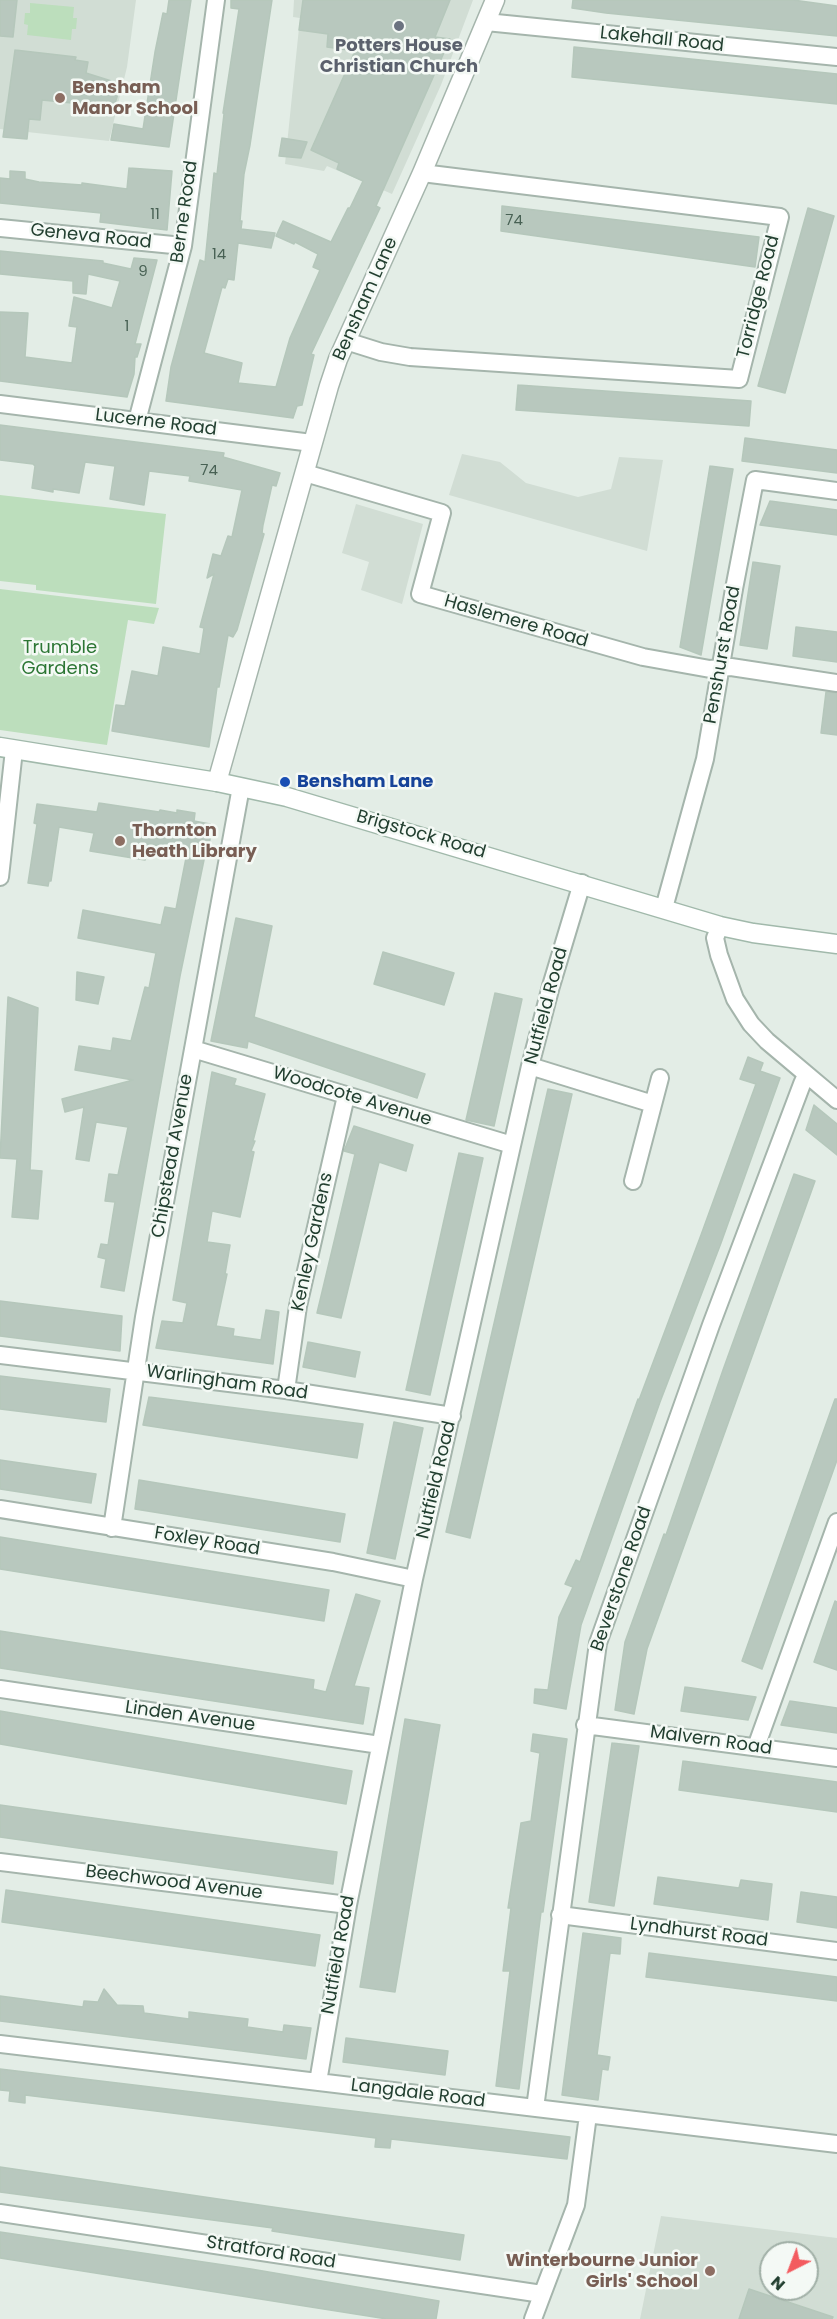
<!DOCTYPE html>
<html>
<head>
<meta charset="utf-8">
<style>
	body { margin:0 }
	#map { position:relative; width:837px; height:2319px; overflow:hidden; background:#e3ede6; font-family:Poppins,sans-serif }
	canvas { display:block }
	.north { position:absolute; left:759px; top:2241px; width:60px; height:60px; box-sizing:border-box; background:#f4f9f5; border:2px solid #a0afa6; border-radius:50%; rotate:222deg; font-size:16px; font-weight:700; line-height:24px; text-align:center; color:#223f30 }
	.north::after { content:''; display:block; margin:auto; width:21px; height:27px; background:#f35b5f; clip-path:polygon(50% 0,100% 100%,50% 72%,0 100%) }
</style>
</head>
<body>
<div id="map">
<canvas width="837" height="2319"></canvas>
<div class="north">N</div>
</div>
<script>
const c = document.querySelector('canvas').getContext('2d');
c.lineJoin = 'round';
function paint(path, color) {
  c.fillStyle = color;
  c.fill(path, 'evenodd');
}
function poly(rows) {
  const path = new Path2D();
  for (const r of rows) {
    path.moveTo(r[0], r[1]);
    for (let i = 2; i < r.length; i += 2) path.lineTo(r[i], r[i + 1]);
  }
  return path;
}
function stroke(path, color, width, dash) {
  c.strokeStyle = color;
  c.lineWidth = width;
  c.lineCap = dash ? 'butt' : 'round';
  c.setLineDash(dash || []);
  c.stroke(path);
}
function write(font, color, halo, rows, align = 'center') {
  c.font = font + ' Poppins,sans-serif';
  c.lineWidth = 5;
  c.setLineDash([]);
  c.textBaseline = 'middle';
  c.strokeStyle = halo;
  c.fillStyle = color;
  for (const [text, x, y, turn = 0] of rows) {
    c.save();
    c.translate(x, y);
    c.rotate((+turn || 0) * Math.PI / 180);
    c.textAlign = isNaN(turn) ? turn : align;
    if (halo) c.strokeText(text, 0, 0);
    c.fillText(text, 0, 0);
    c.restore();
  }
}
paint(poly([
	[0,0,136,0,127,67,109,141,0,129],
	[294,0,473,0,441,85,392,194,327,166,324,171,285,164,300,18,293,17],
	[462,454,500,462,526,483,578,497,611,489,619,457,663,460,647,551,449,495],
	[356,504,423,524,402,604,361,590,369,562,342,553],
	[661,2216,837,2238,837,2319,640,2319],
	[771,2253,807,2253,807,2289,771,2289]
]), '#d1ddd4');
paint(poly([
	[30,3,74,7,73,18,77,18,76,29,72,29,71,40,27,35,28,25,24,24,25,13,30,13],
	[0,495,166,514,156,604,36,590,36,585,0,581],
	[0,589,159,608,154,624,128,620,107,745,0,730]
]), '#bcdebc');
const building = poly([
	[0,0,17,0,13,37,0,36,0,0],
	[169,0,191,0,169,147,111,140,114,124,143,129,155,52,163,13,167,14,169,0],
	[231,0,272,0,250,145,244,174,240,221,242,221,241,229,275,233,271,248,238,243,234,280,228,279,225,288,222,287,204,353,242,363,238,383,276,387,290,338,320,270,313,267,318,254,295,242,294,244,276,236,283,221,331,242,348,208,350,208,363,181,337,169,339,163,311,150,355,51,327,47,328,34,299,30,303,0,450,0,435,37,450,39,376,206,380,208,311,354,314,355,302,405,297,406,293,418,166,401,171,367,200,260,205,262,214,173,217,174,224,114,223,113,239,9,231,8,231,0],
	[573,0,793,0,837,6,837,36,606,13,572,8,573,0],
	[574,47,837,74,837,104,572,77,574,47],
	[15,50,76,57,75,60,88,62,86,73,121,84,112,113,82,104,42,100,40,120,29,119,27,139,3,137,15,50],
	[282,138,307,142,301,158,279,156,282,138],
	[129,168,172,171,167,230,100,222,101,213,0,203,0,178,10,179,10,171,25,172,25,179,39,182,82,185,82,183,127,189,129,168],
	[502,206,759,237,755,267,501,231,502,206],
	[808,208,834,216,785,393,758,386,808,208],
	[0,251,103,261,103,263,131,269,134,258,157,260,135,344,141,344,137,357,135,357,134,374,127,397,0,381,0,312,28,313,25,357,72,363,77,327,69,326,74,297,112,308,120,281,88,274,86,294,73,293,73,281,0,274,0,251],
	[518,385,751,401,749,426,516,410,518,385],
	[0,425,224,453,223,457,280,473,276,486,272,485,263,525,262,533,264,534,237,630,233,637,228,635,219,687,217,687,209,747,112,731,116,705,125,706,132,671,158,676,163,647,200,654,204,628,200,627,214,574,207,578,213,554,221,556,228,536,232,537,242,490,189,481,190,476,149,471,144,505,110,499,115,466,85,462,79,493,53,489,53,492,32,488,35,466,33,464,0,460,0,425],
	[745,438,837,450,837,473,742,461,745,438],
	[710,466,733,469,701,655,680,647,710,466],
	[770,501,837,510,837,535,760,525,770,501],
	[753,562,780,566,767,649,740,645,753,562],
	[796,627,837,632,837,662,793,656,796,627],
	[826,692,837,693,837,735,821,733,826,692],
	[99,803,159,812,160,810,177,813,177,810,195,813,194,821,210,824,208,838,210,839,207,856,205,855,180,976,124,1291,101,1287,106,1259,98,1257,101,1244,108,1245,115,1202,105,1201,109,1174,118,1175,128,1127,96,1122,89,1161,76,1159,84,1107,65,1112,62,1099,133,1080,75,1070,79,1046,111,1051,113,1038,131,1041,145,987,149,988,156,953,78,938,83,910,161,925,165,907,176,909,186,858,182,858,183,853,179,852,179,849,148,844,145,860,90,851,94,833,59,827,51,881,49,881,48,886,28,883,37,824,34,823,37,804,97,812,99,803],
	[236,918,272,926,254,1017,425,1074,417,1098,248,1041,247,1048,211,1041,236,918],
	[383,952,454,973,444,1005,374,984,383,952],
	[77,972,104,977,98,1004,76,1000,77,972],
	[495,993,522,999,494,1126,466,1120,495,993],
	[8,997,38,1008,30,1170,42,1171,38,1219,12,1217,17,1159,0,1158,8,997],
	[748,1057,763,1063,760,1071,780,1078,721,1243,660,1402,581,1625,566,1709,534,1703,535,1689,548,1690,559,1617,573,1587,565,1584,576,1560,580,1562,638,1399,639,1400,701,1235,756,1084,740,1079,748,1057],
	[212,1072,236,1079,234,1085,265,1094,253,1141,255,1141,251,1151,254,1152,240,1217,212,1211,207,1242,230,1245,225,1274,227,1274,216,1326,234,1329,233,1336,261,1340,266,1310,279,1312,273,1364,156,1348,162,1321,183,1323,187,1303,173,1300,212,1072],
	[548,1089,572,1094,470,1538,446,1532,548,1089],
	[814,1105,837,1124,837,1155,806,1130,814,1105],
	[354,1126,413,1145,406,1171,379,1162,341,1318,317,1313,355,1154,344,1151,354,1126],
	[459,1153,483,1158,430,1395,406,1390,459,1153],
	[794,1174,815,1181,647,1649,634,1714,615,1710,625,1642,664,1534,666,1535,723,1370,794,1174],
	[0,1301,122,1316,120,1351,0,1336,0,1301],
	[308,1342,360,1352,355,1377,303,1367,308,1342],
	[0,1376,110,1389,106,1422,0,1409,0,1376],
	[149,1397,363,1424,357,1458,143,1425,149,1397],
	[835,1399,837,1399,837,1460,762,1669,742,1661,835,1399],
	[394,1422,423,1428,395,1559,367,1553,394,1422],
	[0,1460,96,1474,91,1503,0,1489,0,1460],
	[139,1480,345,1514,340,1542,135,1509,139,1480],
	[0,1537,329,1590,324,1621,0,1569,0,1537],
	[356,1594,380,1601,354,1686,369,1688,363,1724,0,1668,0,1631,314,1680,313,1689,326,1692,356,1594],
	[835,1601,837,1602,837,1670,814,1662,835,1601],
	[685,1687,756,1697,748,1720,681,1711,685,1687],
	[790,1701,837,1708,837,1733,781,1725,790,1701],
	[0,1711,352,1771,346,1804,0,1744,0,1711],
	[405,1719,440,1725,395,1992,360,1987,405,1719],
	[533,1734,567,1739,543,1912,541,1912,519,2089,496,2086,510,1971,503,1971,511,1908,508,1908,521,1823,531,1821,540,1753,531,1751,533,1734],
	[612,1743,639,1746,614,1906,589,1902,612,1743],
	[683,1761,837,1782,837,1812,679,1790,683,1761],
	[0,1805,337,1852,333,1884,0,1837,0,1805],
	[658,1877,739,1888,741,1880,772,1884,768,1920,654,1904,658,1877],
	[6,1890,320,1935,315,1966,2,1922,6,1890],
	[801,1892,837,1897,837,1928,797,1922,801,1892],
	[583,1933,621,1938,620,1954,610,1953,597,2055,610,2057,608,2070,602,2069,598,2100,562,2095,583,1933],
	[649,1953,837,1977,837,2001,646,1977,649,1953],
	[104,1989,117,2005,143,2006,144,2013,189,2019,189,2012,248,2019,247,2027,283,2032,284,2025,311,2028,306,2059,0,2021,0,1996,83,2007,84,2001,98,2002,104,1989],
	[346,2038,448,2051,445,2075,343,2062,346,2038],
	[0,2069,570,2137,567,2159,391,2139,390,2148,375,2147,376,2138,25,2095,25,2103,9,2101,10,2091,0,2090,0,2069],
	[0,2167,464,2235,460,2260,272,2231,273,2228,0,2192,0,2167],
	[0,2232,251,2269,439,2301,436,2319,387,2319,0,2258,0,2232],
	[749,2289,833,2317,832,2319,739,2319,749,2289]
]);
paint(building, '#b8c8be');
stroke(building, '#b5c7bb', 1.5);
const minor = poly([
	[486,22,837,57],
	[0,228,183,246],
	[346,341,381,352,410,357,739,379,780,217,422,173],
	[0,404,312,443],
	[137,421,183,246,216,0],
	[305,473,442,513,420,594,643,657,710,669,731,667,837,683],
	[0,877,14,750],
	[664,908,705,759,734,589,755,480,837,491],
	[720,926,715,938,719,955,735,999,751,1024,767,1041,837,1100],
	[193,1049,512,1145],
	[530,1066,653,1104],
	[633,1181,660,1078],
	[0,1355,286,1390,452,1416],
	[286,1390,298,1306,346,1096],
	[0,1509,333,1562,414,1579],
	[112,1528,144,1317,241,787],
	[0,1689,380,1745],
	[585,1725,837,1758],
	[756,1747,837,1522],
	[0,1862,348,1905],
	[560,1915,837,1951],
	[0,2044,837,2144],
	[318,2082,348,1905,414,1579,530,1066,551,986,582,883],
	[535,2108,598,1643,711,1325,802,1084,806,1075],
	[0,2213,542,2294],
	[533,2319,576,2205,588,2115]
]);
const tertiary = poly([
	[217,782,329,386,338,359,422,173,495,0]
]);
const secondary = poly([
	[0,747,217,782,287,797,720,926,753,933,837,944]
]);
stroke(minor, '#a5b5ac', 20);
stroke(tertiary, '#a5b5ac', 21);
stroke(secondary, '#a1b9ab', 21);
stroke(minor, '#fff', 16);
stroke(tertiary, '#fff', 18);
stroke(secondary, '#fff', 18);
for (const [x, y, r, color] of [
	[399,26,6,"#6b7280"],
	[60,98,6,"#8d6e63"],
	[285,782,6,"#1a4fb4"],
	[120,841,6,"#8d6e63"],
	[710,2271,6,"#8d6e63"]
]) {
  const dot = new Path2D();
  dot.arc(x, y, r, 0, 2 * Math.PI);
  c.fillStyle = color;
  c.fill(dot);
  stroke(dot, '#f4f9f5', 2);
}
write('15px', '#486154', null, [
	["11",155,215],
	["74",514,221],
	["14",219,255],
	["9",143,272],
	["1",127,327],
	["74",209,471]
]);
write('18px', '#223f30', '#f4f9f5', [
	["Lakehall Road",662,40,6],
	["Berne Road",185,212,-82],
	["Geneva Road",91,237,6],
	["Torridge Road",759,297,-76],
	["Bensham Lane",366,299,-66],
	["Lucerne Road",156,423,7],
	["Haslemere Road",516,622,16],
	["Penshurst Road",723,655,-80],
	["Brigstock Road",421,835,16],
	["Nutfield Road",547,1006,-75],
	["Woodcote Avenue",352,1097,17],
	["Chipstead Avenue",173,1156,-80],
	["Kenley Gardens",313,1242,-78],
	["Warlingham Road",227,1383,8],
	["Nutfield Road",437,1480,-77],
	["Foxley Road",207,1542,9],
	["Beverstone Road",622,1579,-71],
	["Linden Avenue",190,1717,8],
	["Malvern Road",711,1741,8],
	["Beechwood Avenue",174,1883,7],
	["Lyndhurst Road",699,1933,7],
	["Nutfield Road",339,1955,-80],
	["Langdale Road",418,2094,7],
	["Stratford Road",271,2253,9]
]);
write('bold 18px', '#5b616d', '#f4f9f5', [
	["Potters House",399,46],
	["Christian Church",399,67]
]);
write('bold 18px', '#785e54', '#f4f9f5', [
	["Bensham",72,88],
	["Manor School",72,109],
	["Thornton",132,831],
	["Heath Library",132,852],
	["Winterbourne Junior",698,2261,"right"],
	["Girls' School",698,2282,"right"]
], 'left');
write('18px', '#2c7634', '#f4f9f5', [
	["Trumble",60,648],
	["Gardens",60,669]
]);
write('bold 18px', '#164399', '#f4f9f5', [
	["Bensham Lane",297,782]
], 'left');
</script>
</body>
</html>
